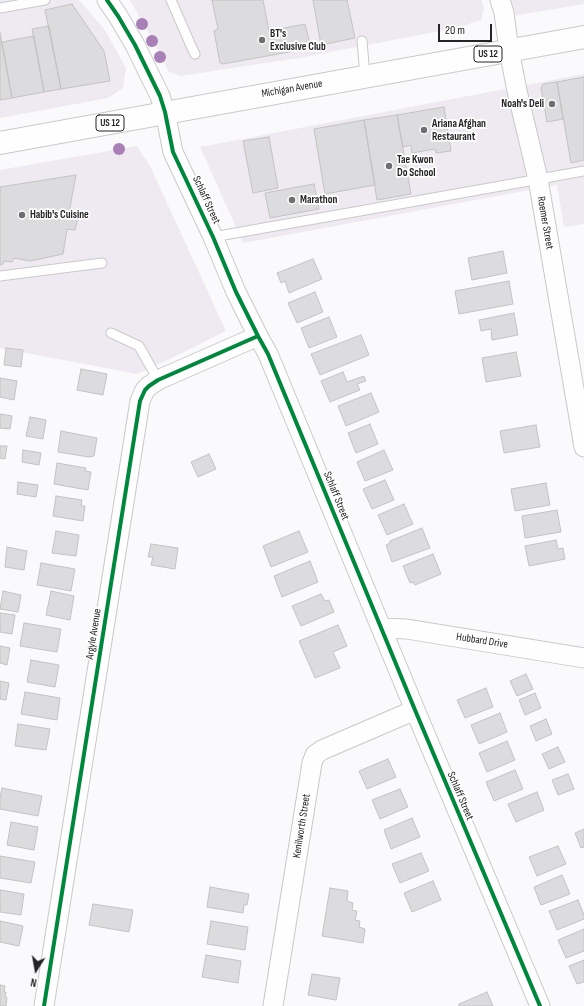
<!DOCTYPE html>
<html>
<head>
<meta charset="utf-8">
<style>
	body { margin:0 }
	#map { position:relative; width:584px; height:1006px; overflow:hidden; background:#faf9fb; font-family:"Sofia Sans Condensed",sans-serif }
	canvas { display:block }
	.north { position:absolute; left:16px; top:950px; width:40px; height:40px; -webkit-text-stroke:3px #fff; paint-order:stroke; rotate:191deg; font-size:11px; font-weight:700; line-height:16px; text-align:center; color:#242325 }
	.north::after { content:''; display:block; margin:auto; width:14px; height:18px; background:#242325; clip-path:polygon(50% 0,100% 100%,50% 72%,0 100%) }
	.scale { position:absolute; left:438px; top:24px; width:54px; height:18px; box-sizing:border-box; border:2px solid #242325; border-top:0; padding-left:5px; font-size:12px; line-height:14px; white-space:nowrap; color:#242325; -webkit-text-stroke:3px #fff; paint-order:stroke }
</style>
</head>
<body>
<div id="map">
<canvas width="584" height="1006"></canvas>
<div class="north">N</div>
<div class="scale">20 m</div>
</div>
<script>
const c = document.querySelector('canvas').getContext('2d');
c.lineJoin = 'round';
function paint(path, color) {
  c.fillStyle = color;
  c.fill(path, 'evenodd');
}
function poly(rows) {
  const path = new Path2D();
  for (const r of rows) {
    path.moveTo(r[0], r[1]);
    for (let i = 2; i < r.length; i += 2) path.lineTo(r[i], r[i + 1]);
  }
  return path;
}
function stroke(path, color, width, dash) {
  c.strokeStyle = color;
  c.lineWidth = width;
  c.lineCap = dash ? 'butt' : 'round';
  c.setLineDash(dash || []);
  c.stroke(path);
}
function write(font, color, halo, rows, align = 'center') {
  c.font = font + ' "Sofia Sans Condensed",sans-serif';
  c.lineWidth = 3.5;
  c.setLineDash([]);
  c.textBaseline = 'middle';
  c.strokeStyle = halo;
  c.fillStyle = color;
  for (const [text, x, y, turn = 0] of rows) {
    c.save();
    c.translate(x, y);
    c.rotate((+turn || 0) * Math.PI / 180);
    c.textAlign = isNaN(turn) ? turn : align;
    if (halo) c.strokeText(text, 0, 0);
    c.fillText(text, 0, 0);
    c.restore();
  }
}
paint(poly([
	[0,0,79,0,105,30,126,68,123,88,108,98,0,118],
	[130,0,481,0,484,8,481,20,456,28,299,58,180,76,168,71,161,55],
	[508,0,584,0,584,4,513,16],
	[584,74,584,224,564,227,557,185,243,243,200,147],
	[137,146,150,166,226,331,170,359,137,374,0,348,0,170]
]), '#efeaf1');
const building = poly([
	[212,0,263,0,269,31,305,24,311,48,223,64,220,63,214,31,218,29,212,0],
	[313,0,347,0,355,38,321,45,313,0],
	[72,4,104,51,110,81,61,89,45,10,72,4],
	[49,26,61,89,44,92,32,29,49,26],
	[0,33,12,98,0,100,0,33],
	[34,36,44,92,12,98,2,42,34,36],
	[584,77,584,160,571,163,557,82,584,77],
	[557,82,563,119,547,122,541,88,543,84,557,82],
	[444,107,451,151,436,153,435,149,412,153,411,145,403,147,397,115,444,107],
	[397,115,411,194,377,200,364,120,397,115],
	[364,120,375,185,325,194,314,129,364,120],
	[269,137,278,188,253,193,243,141,269,137],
	[76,175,69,213,79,214,75,230,67,229,63,254,30,261,14,258,12,262,4,261,3,264,0,265,0,187,76,175],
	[314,184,319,209,270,218,265,193,314,184],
	[503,251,507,273,472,280,468,258,503,251],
	[313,259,322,279,289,293,285,281,281,283,277,273,313,259],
	[509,281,513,304,459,314,455,291,509,281],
	[315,292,323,312,297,323,288,303,315,292],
	[514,313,518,335,492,340,491,329,481,331,479,320,514,313],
	[329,317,337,337,309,348,301,328,329,317],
	[361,335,369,355,320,375,311,354,361,335],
	[6,348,23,350,21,367,4,365,6,348],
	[516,352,521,376,486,382,482,358,516,352],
	[81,369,107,374,103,395,77,390,81,369],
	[343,372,347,382,364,376,366,381,357,384,360,390,330,402,321,381,343,372],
	[0,378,17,381,14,400,0,397,0,378],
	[371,393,379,412,346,426,338,406,371,393],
	[0,414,12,416,10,429,0,428,0,414],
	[30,417,46,420,43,439,26,436,30,417],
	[370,424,378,444,356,453,348,433,370,424],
	[536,425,540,447,504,453,500,431,536,425],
	[61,431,97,438,94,456,89,457,58,452,61,431],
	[0,446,7,446,5,459,0,458,0,446],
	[23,450,41,453,39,465,22,462,23,450],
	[384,450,393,470,365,481,357,462,384,450],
	[209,454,216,469,198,477,191,462,209,454],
	[57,463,86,468,85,471,91,472,88,490,54,484,57,463],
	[385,480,394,500,372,509,363,489,385,480],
	[18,482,38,485,36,497,17,494,18,482],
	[546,483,550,505,515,511,511,489,546,483],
	[56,496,82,500,81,506,85,506,83,521,53,516,56,496],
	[404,504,413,524,387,535,378,515,404,504],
	[557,510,561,532,525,538,522,516,557,510],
	[422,528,430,548,392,562,386,545,390,543,390,541,422,528],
	[56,531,79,535,76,556,52,553,56,531],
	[299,531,308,552,271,567,263,546,299,531],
	[556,540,558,549,563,548,565,559,529,566,525,546,556,540],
	[151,544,178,548,175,569,151,565,153,557,148,557,151,544],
	[7,547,27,551,24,570,5,567,7,547],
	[433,554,441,574,415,585,413,582,410,583,403,566,433,554],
	[310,561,318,582,282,597,274,576,310,561],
	[41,563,75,569,71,591,37,585,41,563],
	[3,591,21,595,18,612,0,609,3,591],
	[51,591,74,596,70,620,46,615,51,591],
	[321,594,325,601,329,600,334,612,301,626,292,606,321,594],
	[0,613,15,615,12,634,0,632,0,613],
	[24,623,61,629,57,652,20,646,24,623],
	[338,625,347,646,333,652,340,668,315,678,299,641,338,625],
	[0,646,10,648,7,665,0,663,0,646],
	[31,660,59,665,55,687,27,682,31,660],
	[526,674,533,689,517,696,510,681,526,674],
	[0,681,9,683,6,700,0,699,0,681],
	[486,688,493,707,465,718,457,700,486,688],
	[25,692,60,698,57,720,21,714,25,692],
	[535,693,541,708,525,715,519,700,535,693],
	[500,713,507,732,479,744,471,725,500,713],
	[546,719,552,734,536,741,530,726,546,719],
	[18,724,50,729,46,750,15,746,18,724],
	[507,741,515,760,487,772,479,753,507,741],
	[558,747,565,762,549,769,542,754,558,747],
	[388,759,396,777,367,789,359,771,388,759],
	[515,770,523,789,494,801,486,782,515,770],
	[568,774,574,789,558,795,552,780,568,774],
	[2,788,42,796,38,816,0,809,0,798,2,788],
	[400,789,408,807,380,819,372,800,400,789],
	[537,792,544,810,516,822,508,804,537,792],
	[412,818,420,837,391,849,384,830,412,818],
	[11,822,38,827,34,850,7,845,11,822],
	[584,829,584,847,581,848,575,833,584,829],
	[558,846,566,864,537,876,529,857,558,846],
	[421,853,429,871,400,883,392,864,421,853],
	[0,856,35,862,31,883,0,878,0,856],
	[562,875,570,894,541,905,534,887,562,875],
	[433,881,441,900,412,912,404,893,433,881],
	[210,887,249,894,247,905,244,905,243,913,207,907,210,887],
	[330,888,348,891,347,901,353,903,352,910,357,911,355,920,360,921,359,927,365,929,363,943,322,936,330,888],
	[0,890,24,894,21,915,0,912,0,890],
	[578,900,584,915,584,919,557,930,549,911,578,900],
	[93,904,133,910,129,932,89,925,93,904],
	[0,921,23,926,19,946,0,942,0,921],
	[211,921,248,927,245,950,207,944,211,921],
	[584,929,584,951,566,958,558,940,584,929],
	[206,955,241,961,238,983,202,977,206,955],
	[584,960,584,982,577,984,569,966,584,960],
	[312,974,340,978,336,1000,308,995,312,974],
	[0,985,5,986,4,992,6,992,5,997,7,997,6,1006,0,1006,0,985],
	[487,992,493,1006,459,1006,459,1004,487,992]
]);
paint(building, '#dcdbdd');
stroke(building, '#c4c3c4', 1);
const service = poly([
	[171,0,192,48,195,54],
	[0,8,45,0],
	[362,41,365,76],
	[213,237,512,184,584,171],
	[0,276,102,263],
	[111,333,139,346,158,380]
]);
const minor = poly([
	[107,0,118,16,135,45,160,96,165,112,173,152,213,237,236,292,258,336,268,354,415,710,540,1006],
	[500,0,504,13,509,50,517,91,538,179,584,447],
	[381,628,407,629,584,658],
	[44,1006,140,401,145,390,149,386,158,380,258,336],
	[273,1006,312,763,315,755,322,750,415,710]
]);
const primary = poly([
	[0,143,584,37]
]);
stroke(service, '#cac9ca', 11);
stroke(minor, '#cac9ca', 21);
stroke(primary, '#cac9ca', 24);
stroke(service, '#fefefe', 9);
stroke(minor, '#fefefe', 19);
stroke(primary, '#fefefe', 22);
stroke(poly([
	[107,0,118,16,135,45,160,96,165,112,173,152,213,237,236,292,258,336,268,354,415,710,540,1006],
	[44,1006,140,401,145,390,149,386,158,380,258,336]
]), '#00873e', 4);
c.fillStyle = '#a880b5';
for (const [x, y] of [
	[142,24],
	[152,41],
	[160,57],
	[119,149]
]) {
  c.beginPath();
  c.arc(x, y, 6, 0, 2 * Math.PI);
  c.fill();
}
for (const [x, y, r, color] of [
	[262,40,4,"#6f6e70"],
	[552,104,4,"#6f6e70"],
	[424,130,4,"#6f6e70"],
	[389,166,4,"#6f6e70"],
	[292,200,4,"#6f6e70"],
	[22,215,4,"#6f6e70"]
]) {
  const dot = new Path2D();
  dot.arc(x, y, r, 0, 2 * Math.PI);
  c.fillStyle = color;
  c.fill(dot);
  stroke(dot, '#fff', 1.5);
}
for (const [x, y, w] of [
	[488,54,28],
	[110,123,28]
]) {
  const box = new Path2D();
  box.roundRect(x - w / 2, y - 8, w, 16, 3);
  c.fillStyle = '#fff';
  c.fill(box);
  stroke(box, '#242325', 1);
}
write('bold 10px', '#242325', null, [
	["US 12",488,54],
	["US 12",110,123]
]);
write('bold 11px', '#242325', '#fff', [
	["BT's",270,34],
	["Exclusive Club",270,47],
	["Noah's Deli",544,104,"right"],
	["Ariana Afghan",432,124],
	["Restaurant",432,137],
	["Tae Kwon",397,160],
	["Do School",397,173],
	["Marathon",300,200],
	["Habib's Cuisine",30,215]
], 'left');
write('11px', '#242325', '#fff', [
	["Michigan Avenue",292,89,-10],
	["Schlaff Street",206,200,65],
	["Roemer Street",545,223,80],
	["Schlaff Street",336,496,68],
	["Argyle Avenue",94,634,-81],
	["Hubbard Drive",482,641,9],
	["Schlaff Street",460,796,67],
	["Kenilworth Street",302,826,-81]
]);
</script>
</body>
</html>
